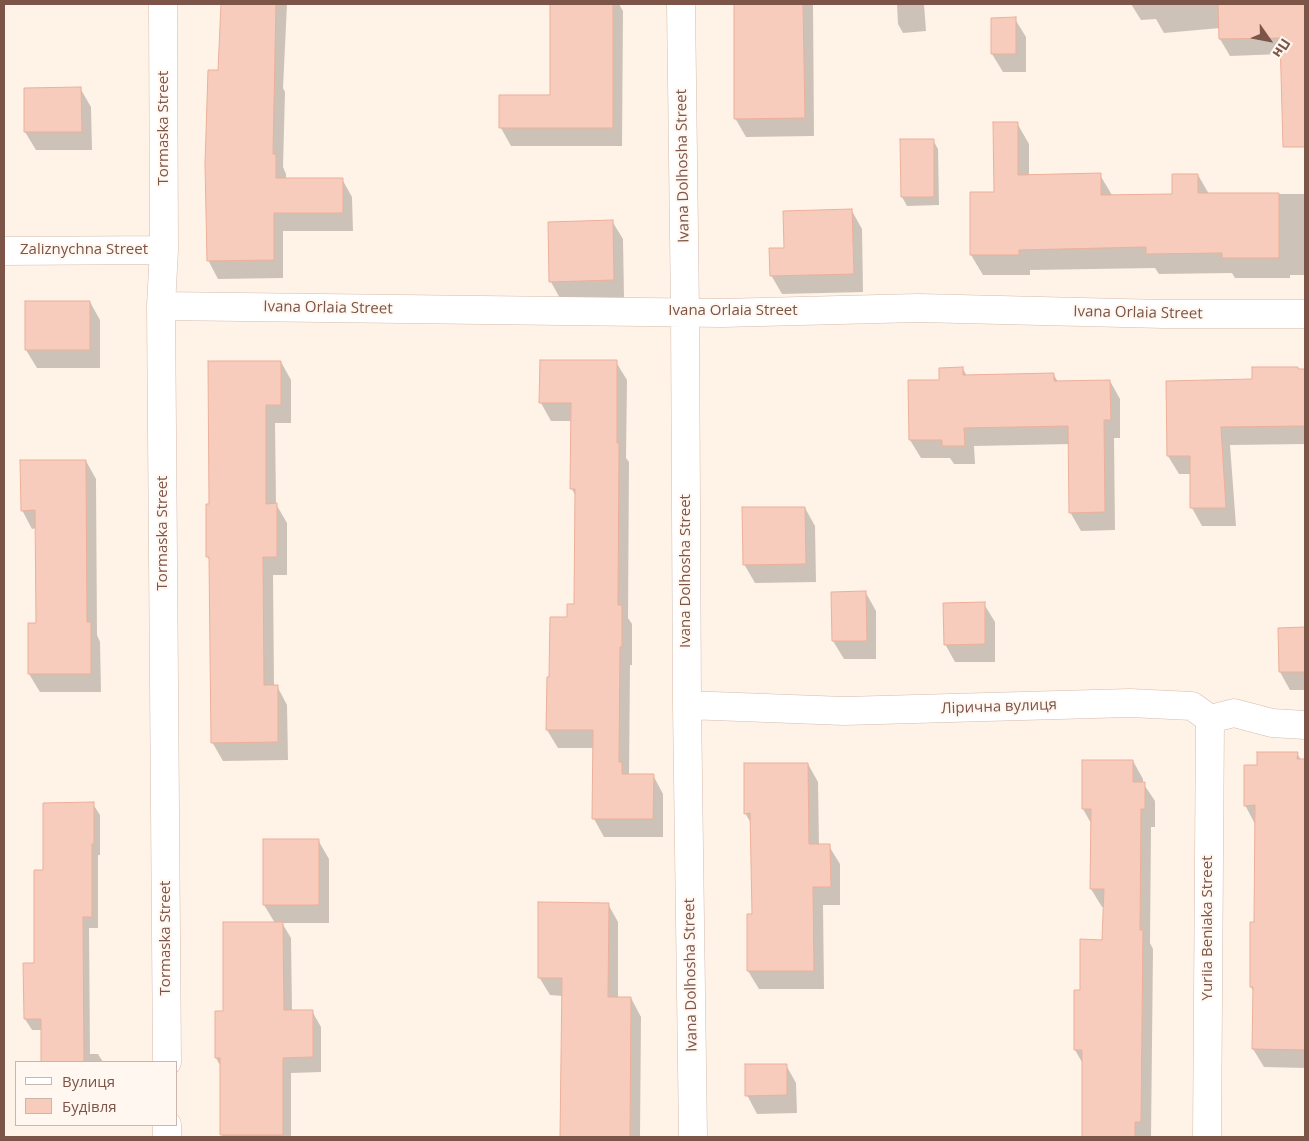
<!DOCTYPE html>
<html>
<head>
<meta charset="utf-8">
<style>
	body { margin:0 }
	#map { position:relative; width:1309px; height:1141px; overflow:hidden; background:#fff3e7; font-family:"Open Sans",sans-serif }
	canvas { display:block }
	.frame { position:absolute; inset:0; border:5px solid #7c5448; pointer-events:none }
	.legend { position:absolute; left:15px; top:1061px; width:162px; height:65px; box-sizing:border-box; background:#fff7f0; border:1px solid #cbb6ad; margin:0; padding:6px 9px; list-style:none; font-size:15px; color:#7c5448 }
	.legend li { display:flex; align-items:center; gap:10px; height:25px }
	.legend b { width:25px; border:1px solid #cbb6ad }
	.north { position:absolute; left:1244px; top:15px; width:50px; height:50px; -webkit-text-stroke:4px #fff7f0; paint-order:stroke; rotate:123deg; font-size:14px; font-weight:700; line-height:20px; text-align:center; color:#7c5448 }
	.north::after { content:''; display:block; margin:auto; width:18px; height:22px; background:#7c5448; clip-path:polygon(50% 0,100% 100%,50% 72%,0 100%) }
</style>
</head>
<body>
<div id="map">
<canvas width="1309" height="1141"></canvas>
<div class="frame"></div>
<ul class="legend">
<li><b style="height:6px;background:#fff"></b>Вулиця</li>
<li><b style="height:14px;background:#f7ccbc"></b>Будівля</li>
</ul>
<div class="north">Пн</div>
</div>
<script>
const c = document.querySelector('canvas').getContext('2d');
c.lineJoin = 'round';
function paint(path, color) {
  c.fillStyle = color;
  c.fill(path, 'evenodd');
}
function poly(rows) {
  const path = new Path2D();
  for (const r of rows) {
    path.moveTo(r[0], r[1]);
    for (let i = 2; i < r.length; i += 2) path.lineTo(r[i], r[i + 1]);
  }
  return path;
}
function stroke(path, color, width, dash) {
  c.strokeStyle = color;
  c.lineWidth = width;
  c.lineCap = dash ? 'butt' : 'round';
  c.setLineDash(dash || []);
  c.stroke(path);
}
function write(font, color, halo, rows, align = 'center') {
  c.font = font + ' "Open Sans",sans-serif';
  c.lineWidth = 4;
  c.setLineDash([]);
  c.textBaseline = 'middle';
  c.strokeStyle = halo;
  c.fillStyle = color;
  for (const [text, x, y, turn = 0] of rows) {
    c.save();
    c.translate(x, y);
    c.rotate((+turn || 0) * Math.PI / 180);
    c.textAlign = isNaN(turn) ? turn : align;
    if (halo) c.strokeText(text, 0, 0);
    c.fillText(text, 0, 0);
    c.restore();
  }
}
paint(poly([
	[223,4,287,4,283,88,285,92,283,167,286,174,286,179,342,179,352,197,353,231,283,231,283,278,218,279,208,260],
	[551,4,619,4,623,11,622,146,511,146,501,128,551,96],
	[735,4,813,4,814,136,746,137,735,118],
	[897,4,924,4,926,31,903,33,898,24],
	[1131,4,1305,4,1305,122,1293,122,1282,54,1230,56,1220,39,1220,28,1164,33,1156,19,1141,20],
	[1015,19,1026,37,1026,72,1003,72,992,54],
	[80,88,91,107,92,150,36,150,25,132],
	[1017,123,1029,144,1029,176,1100,175,1112,195,1173,195,1198,175,1209,194,1305,194,1305,275,1290,275,1290,278,1235,278,1232,273,1159,274,1155,268,1030,270,1030,275,983,275,971,255,995,193],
	[933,140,938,149,939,205,907,206,902,197],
	[852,211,862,229,863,292,782,294,771,275,785,249],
	[612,221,623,239,624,298,561,300,551,282],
	[90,302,100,320,100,368,37,368,26,350],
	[281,362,291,380,291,423,275,423,276,504,287,523,287,575,273,575,274,686,277,686,287,705,288,760,223,761,212,742,210,561,208,557,208,505,211,505],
	[616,362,627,380,626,458,629,462,628,618,632,624,632,665,630,665,629,775,653,775,663,794,663,837,604,837,594,819,594,748,558,748,547,730,550,678,568,619,576,606,576,497,572,489,572,421,551,421,541,403],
	[963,369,967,376,1054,375,1058,382,1110,381,1120,399,1120,438,1114,438,1115,530,1081,531,1070,512,1070,444,974,446,975,464,954,464,950,458,921,458,910,440,909,381,941,381],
	[1298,370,1305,370,1305,444,1230,445,1236,526,1202,526,1192,508,1191,474,1179,474,1168,456,1254,381],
	[86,461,96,479,97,635,100,642,101,692,40,692,29,674,29,624,37,624,36,528,32,529,22,510],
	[805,508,815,526,816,582,755,583,744,564],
	[832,593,866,593,876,611,876,659,844,659,833,641],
	[984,604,995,622,995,662,955,662,945,644],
	[1279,629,1305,629,1305,690,1290,690,1280,672],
	[1297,753,1301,760,1305,760,1305,1068,1264,1067,1253,1049,1254,992,1251,987,1256,924,1255,824,1245,805,1258,766],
	[1133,761,1143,779,1143,783,1155,801,1155,827,1151,827,1150,943,1153,949,1151,1137,1083,1137,1083,1064,1075,1050,1081,991,1103,941,1104,907,1102,907,1091,889,1092,825,1083,809],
	[808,764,818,782,819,846,829,846,840,864,840,905,823,905,824,989,759,989,748,971,748,916,753,915,751,823,745,813],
	[93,804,100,815,100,855,98,855,98,928,89,928,90,1054,98,1054,103,1062,42,1062,42,1030,32,1030,25,1019,36,964,45,871],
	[318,840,329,859,329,923,282,923,291,938,292,1011,312,1011,321,1027,321,1072,291,1073,291,1137,222,1137,221,1067,216,1058,216,1012,224,1012,275,923,264,905],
	[608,904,618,922,618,998,631,998,641,1017,640,1137,561,1137,563,996,550,995,539,977],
	[786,1065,796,1083,797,1113,757,1114,747,1095]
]), '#0003');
const building = poly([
	[221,4,276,4,273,154,276,154,276,178,343,178,343,213,274,213,274,260,207,261,205,164,208,70,218,70,221,4],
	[550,4,613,4,613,128,499,128,499,95,550,95,550,4],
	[734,4,803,4,805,118,734,119,734,4],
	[1218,4,1305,4,1305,147,1283,147,1280,38,1219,39,1218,4],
	[1016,17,1016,54,991,54,991,18,1016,17],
	[81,87,82,132,24,132,24,88,81,87],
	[993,122,1018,122,1018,175,1101,173,1101,195,1172,194,1172,174,1198,174,1198,193,1279,193,1279,258,1222,258,1222,253,1146,254,1146,247,1019,250,1019,255,970,255,970,192,994,192,993,122],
	[900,139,934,139,934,197,901,197,900,139],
	[852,209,854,274,770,276,769,248,784,248,783,211,852,209],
	[613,220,614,280,549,282,548,222,613,220],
	[25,301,90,301,90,350,25,350,25,301],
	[540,360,617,360,617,443,619,443,618,605,622,605,622,647,620,647,619,762,622,762,622,774,654,774,653,819,592,819,593,730,546,730,547,677,549,677,550,617,567,617,567,604,574,604,575,489,570,489,571,403,539,403,540,360],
	[208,361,281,361,281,405,266,405,266,504,277,503,277,557,263,557,264,685,278,685,278,742,211,743,209,557,206,557,206,504,209,504,208,361],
	[963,367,963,375,1054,373,1054,381,1110,380,1111,420,1104,420,1105,512,1069,513,1068,426,964,428,965,446,942,446,942,440,909,440,908,380,939,380,939,368,963,367],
	[1252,367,1298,367,1298,369,1305,369,1305,426,1221,427,1226,508,1190,508,1190,456,1167,456,1166,381,1252,379,1252,367],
	[20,460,86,460,87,622,91,622,91,674,28,674,28,623,36,623,35,510,21,511,20,460],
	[742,507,805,507,806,564,743,565,742,507],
	[866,591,867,641,832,641,831,592,866,591],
	[985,602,985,644,944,645,943,603,985,602],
	[1305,627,1305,672,1279,672,1278,628,1305,627],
	[1257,752,1298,752,1297,759,1305,759,1305,1050,1252,1049,1253,987,1250,987,1250,922,1254,922,1255,805,1244,806,1244,765,1257,765,1257,752],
	[1082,760,1133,760,1133,782,1145,782,1145,809,1141,809,1140,930,1143,930,1141,1122,1135,1122,1135,1137,1082,1137,1082,1050,1074,1050,1074,990,1080,990,1080,939,1102,940,1104,889,1090,889,1091,809,1082,809,1082,760],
	[744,763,808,763,809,844,830,844,831,887,813,887,814,971,747,971,747,914,752,914,750,813,744,814,744,763],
	[94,802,94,844,92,844,92,917,83,917,84,1062,41,1062,41,1019,24,1019,23,963,34,963,34,870,43,870,43,803,94,802],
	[263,839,319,839,319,905,263,905,263,839],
	[538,902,609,903,608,997,631,997,630,1137,560,1137,562,978,538,978,538,902],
	[223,922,283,922,284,1010,313,1010,313,1057,283,1058,283,1135,220,1135,220,1058,215,1058,215,1011,223,1011,223,922],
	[745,1064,787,1064,787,1095,745,1096,745,1064]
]);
paint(building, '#f7ccbc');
stroke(building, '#ecaf9a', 1);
const minor = poly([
	[163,4,164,250,161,306,167,1062],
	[681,4,685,312,687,705,693,1137],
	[4,251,164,250],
	[161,306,722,313,918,308,1164,314,1305,314],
	[687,705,844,711,1130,703,1192,706,1210,719,1234,713,1272,723,1305,725],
	[167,1125,167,1137],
	[1207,1137,1210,719]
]);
stroke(minor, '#d5bbae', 29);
stroke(minor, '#fff', 28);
write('15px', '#7c5448', '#fff7f0', [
	["Tormaska Street",164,128,-90],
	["Ivana Dolhosha Street",683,166,-91],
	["Zaliznychna Street",84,250],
	["Ivana Orlaia Street",328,308,1],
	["Ivana Orlaia Street",733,311],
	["Ivana Orlaia Street",1138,313,1],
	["Tormaska Street",163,533,-90],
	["Ivana Dolhosha Street",686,571,-90],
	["Лірична вулиця",999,707,-2],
	["Yuriia Beniaka Street",1208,928,-90],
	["Tormaska Street",166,938,-90],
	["Ivana Dolhosha Street",691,975,-91]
]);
</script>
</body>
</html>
